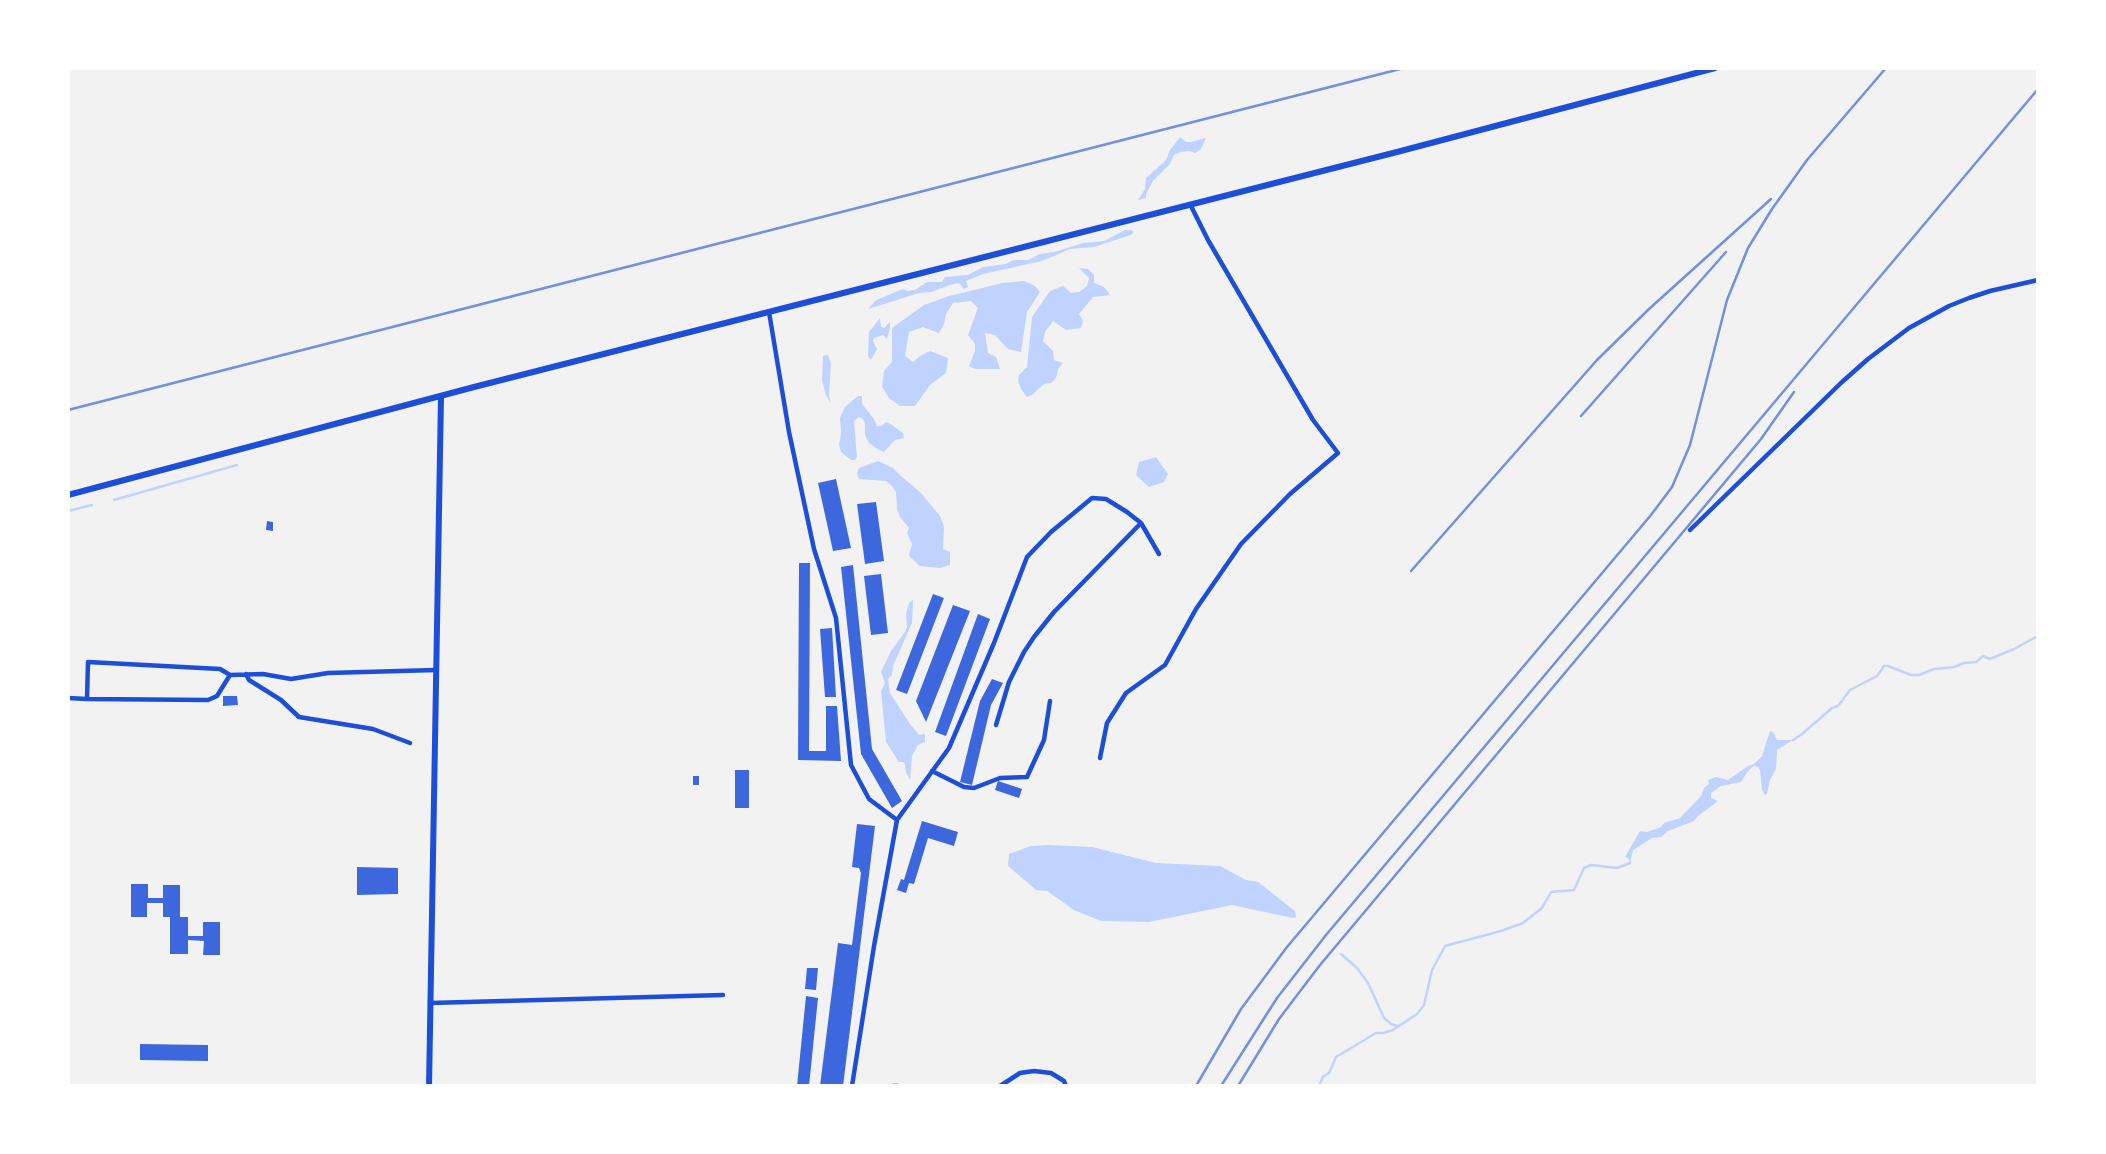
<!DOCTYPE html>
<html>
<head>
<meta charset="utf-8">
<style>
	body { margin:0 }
	#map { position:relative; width:2106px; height:1154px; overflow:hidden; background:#f2f2f2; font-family:Merriweather,serif }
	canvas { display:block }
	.frame { position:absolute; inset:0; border:70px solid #fff; pointer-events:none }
</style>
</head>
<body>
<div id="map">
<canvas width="2106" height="1154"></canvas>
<div class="frame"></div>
</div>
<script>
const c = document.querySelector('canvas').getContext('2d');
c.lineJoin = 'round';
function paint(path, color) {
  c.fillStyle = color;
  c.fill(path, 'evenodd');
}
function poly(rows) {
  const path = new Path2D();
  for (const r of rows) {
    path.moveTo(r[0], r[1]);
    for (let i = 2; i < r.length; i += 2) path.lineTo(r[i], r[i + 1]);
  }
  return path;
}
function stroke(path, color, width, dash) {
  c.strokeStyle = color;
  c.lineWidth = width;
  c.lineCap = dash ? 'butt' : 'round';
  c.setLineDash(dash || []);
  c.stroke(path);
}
paint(poly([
	[1180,137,1186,142,1191,142,1206,138,1201,149,1195,153,1190,151,1180,152,1174,155,1170,164,1153,181,1146,194,1146,198,1138,200,1145,189,1146,178,1166,160,1170,150],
	[1125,230,1131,230,1134,232,1131,235,1094,247,1070,249,1042,261,983,274,966,281,968,287,964,289,959,283,950,285,931,292,919,293,868,309,876,300,903,289,908,291,915,290,927,282,942,282,945,277,968,275,983,267,1005,264,1014,260,1028,260,1040,254,1058,251,1083,243,1104,241],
	[1079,268,1088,269,1094,275,1094,283,1104,287,1110,295,1093,297,1079,314,1083,321,1081,328,1066,330,1053,321,1045,332,1043,341,1053,351,1054,360,1063,363,1058,369,1056,378,1051,383,1044,384,1032,395,1027,397,1021,389,1018,381,1019,375,1027,367,1032,317,1050,291,1063,286,1071,293,1079,292,1087,286,1089,278],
	[1024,281,1035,286,1040,292,1027,312,1021,352,1008,349,995,335,985,333,988,353,996,357,1000,369,975,369,969,366,975,351,975,344,968,335,978,308,971,301,953,303,946,314,944,324,939,333,923,327,909,332,905,356,913,362,920,356,930,351,948,358,946,373,930,385,915,406,900,406,889,398,882,387,884,371,892,362,892,328,924,305,949,296,1003,283],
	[880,318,881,327,884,328,890,322,890,328,887,339,883,335,874,338,873,341,877,349,871,360,868,356,869,332],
	[828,355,831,364,829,395,831,404,826,395,822,380,823,356],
	[858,396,862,396,862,404,874,419,877,426,881,426,886,422,889,423,903,433,904,438,895,440,884,452,879,450,869,443,865,435,865,423,863,419,859,417,854,421,857,457,855,460,851,460,841,452,839,445,841,433,840,418,845,407],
	[1156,457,1168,474,1164,482,1149,487,1136,475,1139,462],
	[878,461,893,468,901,476,921,493,940,516,944,526,943,549,950,552,950,565,940,568,920,566,909,556,912,544,907,533,909,528,900,517,897,509,896,492,891,485,886,481,859,479,857,473,859,468],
	[913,600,912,623,893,666,892,675,888,679,890,693,910,724,919,735,925,734,925,742,918,745,912,756,910,780,906,772,905,764,903,762,899,762,886,742,881,691,885,683,881,672,891,651,905,632,907,627,906,614,909,603],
	[1770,731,1773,732,1777,740,1793,740,1777,750,1776,769,1770,780,1767,794,1765,795,1762,790,1760,770,1758,767,1754,766,1748,771,1741,782,1721,786,1714,791,1711,793,1711,798,1718,801,1698,816,1694,821,1668,831,1661,837,1652,838,1633,850,1630,863,1628,858,1625,857,1640,831,1647,832,1661,827,1664,823,1680,818,1701,796,1704,788,1709,784,1708,780,1716,777,1728,780,1748,766,1754,764,1762,756],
	[1048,845,1092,847,1156,863,1220,866,1246,880,1258,882,1295,911,1296,917,1293,918,1232,905,1149,922,1101,921,1074,910,1047,891,1036,890,1008,866,1009,854,1031,846]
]), '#bfd3fe');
stroke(poly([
	[114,500,237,465],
	[68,511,92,505],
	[1793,740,1802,734,1832,708,1838,706,1850,690,1877,676,1884,666,1888,666,1911,675,1919,675,1934,669,1954,667,1964,663,1976,662,1983,656,1990,659,2014,649,2038,636],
	[1341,954,1357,968,1368,983,1384,1018,1391,1024,1398,1026],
	[1319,1086,1323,1077,1329,1073,1336,1057,1376,1033,1383,1033,1393,1030,1417,1014,1424,1005,1432,970,1445,946,1501,931,1523,923,1542,908,1551,892,1574,890,1584,868,1591,865,1617,868,1630,863]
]), '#bfd3fe', 2.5);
paint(poly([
	[836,479,851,548,833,551,818,483],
	[876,502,884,561,865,564,857,504],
	[267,521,273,522,273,531,266,530],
	[799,563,810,563,809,751,826,751,826,706,837,706,841,761,798,760],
	[853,565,872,749,902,801,892,808,861,754,841,567],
	[881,574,888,633,871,635,864,576],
	[933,594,944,598,907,694,896,690],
	[953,605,970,611,926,722,916,701],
	[978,614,990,619,946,736,935,732],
	[832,628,836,697,825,697,820,629],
	[992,679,1003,683,991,705,972,785,960,782,980,701],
	[223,696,237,696,238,705,223,706],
	[735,770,749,770,749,808,735,808],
	[693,776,699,776,699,785,693,785],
	[998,781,1022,789,1019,798,995,790],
	[922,821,958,832,954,846,928,838,914,884,909,883,906,893,897,890,901,879,904,880],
	[857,824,875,826,843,1086,820,1086,838,943,852,945,861,873,859,868,852,867],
	[357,867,398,868,398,894,357,895],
	[131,884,148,884,148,898,163,898,163,885,180,885,180,917,188,917,188,936,203,936,203,922,220,922,220,955,203,955,204,941,188,940,188,954,170,954,170,917,163,917,163,903,147,903,147,917,131,917],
	[807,968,818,968,816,990,805,989],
	[806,996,818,998,809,1086,797,1086],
	[140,1044,208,1045,208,1061,140,1060]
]), '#3d67dc');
stroke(poly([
	[769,312,789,432,814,549,836,618,851,765,869,799,897,820],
	[1690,530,1842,382,1868,359,1909,328,1949,306,1969,298,1990,291,2038,280],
	[246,674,249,680,281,700,299,717,373,729,410,743],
	[68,698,87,699,88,662,220,669,230,675,263,674,291,679,328,673,436,670],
	[87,699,208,700,217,696,230,675],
	[996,725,1009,682,1024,652,1034,637,1054,612,1141,523],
	[1100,758,1107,723,1126,693,1165,665,1196,609,1241,544,1290,494,1338,453,1313,420,1208,240,1190,204],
	[932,771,964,787,974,788,1000,778,1027,777,1044,740,1050,701],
	[430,1003,723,995],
	[852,1086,874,946,897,820,949,748,994,643,1027,557,1051,532,1092,498,1106,499,1127,512,1141,523,1159,554],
	[892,1086,898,1086],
	[1000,1086,1020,1073,1034,1071,1051,1073,1064,1081,1066,1086]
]), '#1d4ed8', 4.5);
stroke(poly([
	[68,495,474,387,1397,152,1715,68],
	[429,1086,441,396]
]), '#1d4ed8', 6);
stroke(poly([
	[68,410,1404,68],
	[1581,416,1726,252],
	[1411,571,1597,360,1649,309,1771,199],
	[1196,1086,1241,1009,1287,947,1651,515,1672,487,1690,445,1727,300,1748,248,1772,209,1807,160,1886,68],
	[1221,1086,1277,998,1326,935,2038,89],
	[1238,1086,1279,1019,1320,965,1761,439,1794,392]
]), '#7290e2', 2.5);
</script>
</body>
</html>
